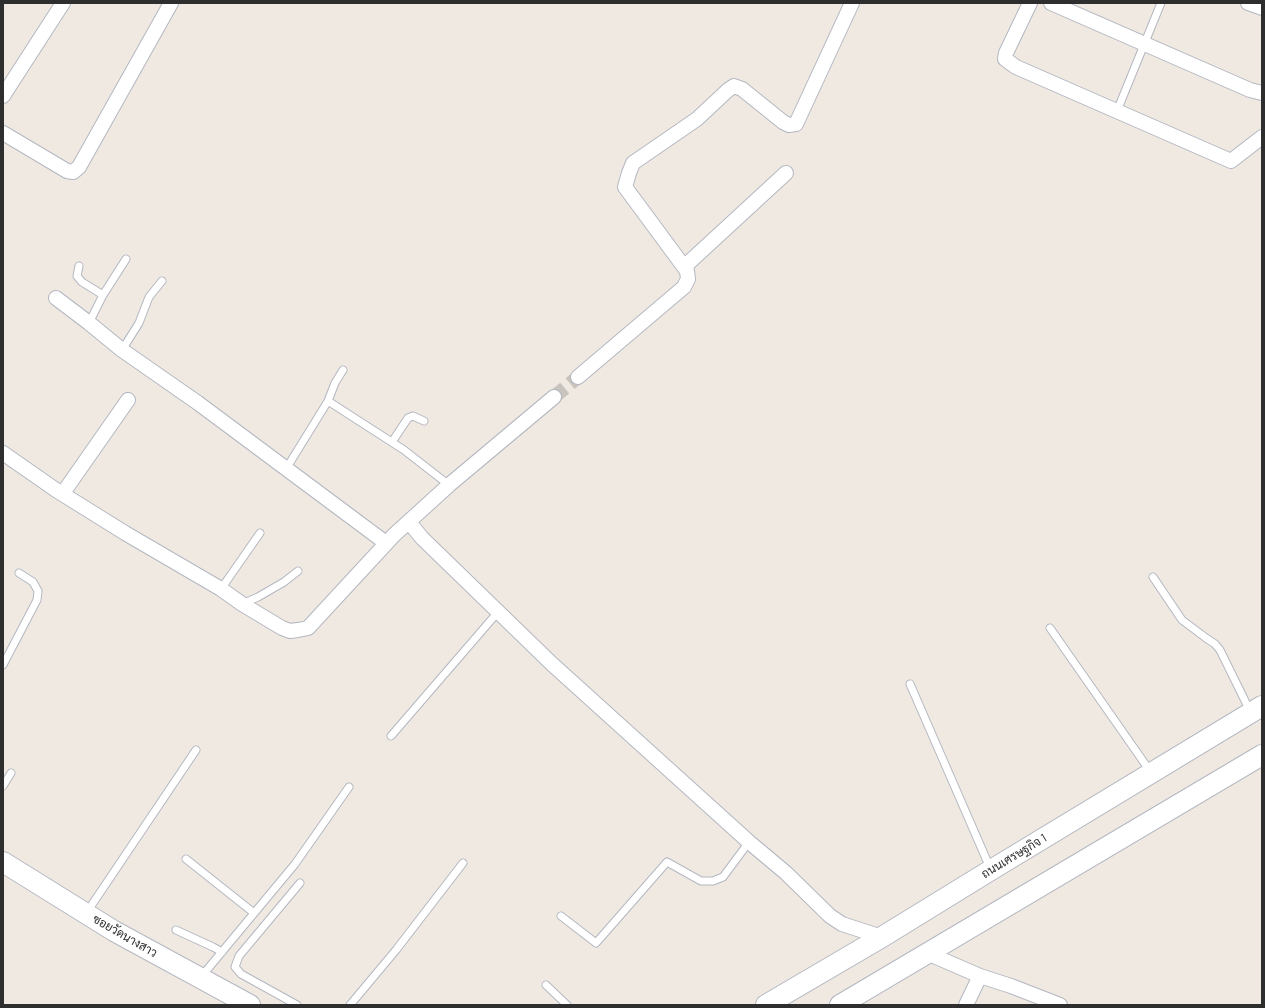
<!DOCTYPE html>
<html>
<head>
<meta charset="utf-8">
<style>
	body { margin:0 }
	#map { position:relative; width:1265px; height:1008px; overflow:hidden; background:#efe9e1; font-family:Barlow,sans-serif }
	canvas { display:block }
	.frame { position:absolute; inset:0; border:4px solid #2e2e2e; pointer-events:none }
</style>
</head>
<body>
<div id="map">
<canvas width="1265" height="1008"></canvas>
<div class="frame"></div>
</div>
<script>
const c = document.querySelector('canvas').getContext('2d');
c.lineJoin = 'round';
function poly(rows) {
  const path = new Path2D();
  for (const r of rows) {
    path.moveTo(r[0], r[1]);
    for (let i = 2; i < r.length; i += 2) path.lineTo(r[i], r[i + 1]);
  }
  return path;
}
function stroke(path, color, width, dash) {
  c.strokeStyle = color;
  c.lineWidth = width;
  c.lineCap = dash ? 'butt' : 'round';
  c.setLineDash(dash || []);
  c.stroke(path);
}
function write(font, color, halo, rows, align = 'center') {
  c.font = font + ' Barlow,Sarabun,sans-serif';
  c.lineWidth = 3;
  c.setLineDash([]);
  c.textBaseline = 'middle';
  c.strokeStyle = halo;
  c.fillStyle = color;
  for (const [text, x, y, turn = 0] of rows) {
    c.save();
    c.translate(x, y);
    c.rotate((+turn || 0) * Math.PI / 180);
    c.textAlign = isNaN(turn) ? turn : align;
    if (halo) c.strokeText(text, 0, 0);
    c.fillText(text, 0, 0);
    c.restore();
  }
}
stroke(poly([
	[554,397,578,377]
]), '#c8c4bd', 14, [14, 7]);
const lane = poly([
	[1117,111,1161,3],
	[79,266,77,276,82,282,103,295,89,323],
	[103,295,126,259],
	[122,350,139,323,149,297,162,281],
	[343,370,335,383,328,401,404,450,449,485],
	[392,442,408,418,413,416,424,421],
	[286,469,328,401],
	[1153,577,1182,620,1206,638,1215,644,1220,650,1250,711],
	[221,589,260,533],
	[242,604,258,597,284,582,298,571],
	[1050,628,1150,771],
	[3,665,37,600,38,591,33,582,19,573],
	[910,684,991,870],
	[391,736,498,612],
	[3,786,11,773],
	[186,859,254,913],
	[87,912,196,750],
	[561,916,596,943,667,862,701,881,713,881,723,877,749,842],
	[176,930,213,947,222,952],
	[201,977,295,864,349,787],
	[546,985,567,1005],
	[297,1005,241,974,235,967,239,956,300,883],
	[350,1005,396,950,463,863]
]);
const street = poly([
	[1030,3,1006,53,1005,59,1016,67,1231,161,1262,137],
	[1051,3,1250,90,1262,93],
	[1248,3,1262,8],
	[3,96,63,3],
	[3,133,67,171,73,172,79,167,171,3],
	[684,267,786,173],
	[56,298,89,323,122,350,198,403,386,543],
	[578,377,684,287,688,279,687,271,625,187,629,173,633,163,697,119,728,90,734,86,742,89,783,122,789,125,796,124,852,3],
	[3,453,56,490,125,533,221,589,242,604,282,628,290,631,298,630,308,628,394,535,449,485,554,397],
	[63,493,128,400],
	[409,522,422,538,552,664,749,842,786,873,830,916,842,924,882,937],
	[927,953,980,976,1011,986,1060,1005],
	[966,1005,980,976]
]);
const secondary = poly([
	[3,862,114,931,250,1005],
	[766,1005,882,937,991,870,1262,706],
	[840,1005,1262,755]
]);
stroke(lane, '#b4b7c1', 9);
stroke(street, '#b4b7c1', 16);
stroke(secondary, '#b4b7c1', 22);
stroke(lane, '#fff', 7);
stroke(street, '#fff', 14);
stroke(secondary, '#fff', 20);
write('12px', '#2e2e2e', '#fff', [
	["ถนนเศรษฐกิจ 1",1014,856,-31],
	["ซอยวัดนางสาว",125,936,30]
]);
</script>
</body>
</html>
